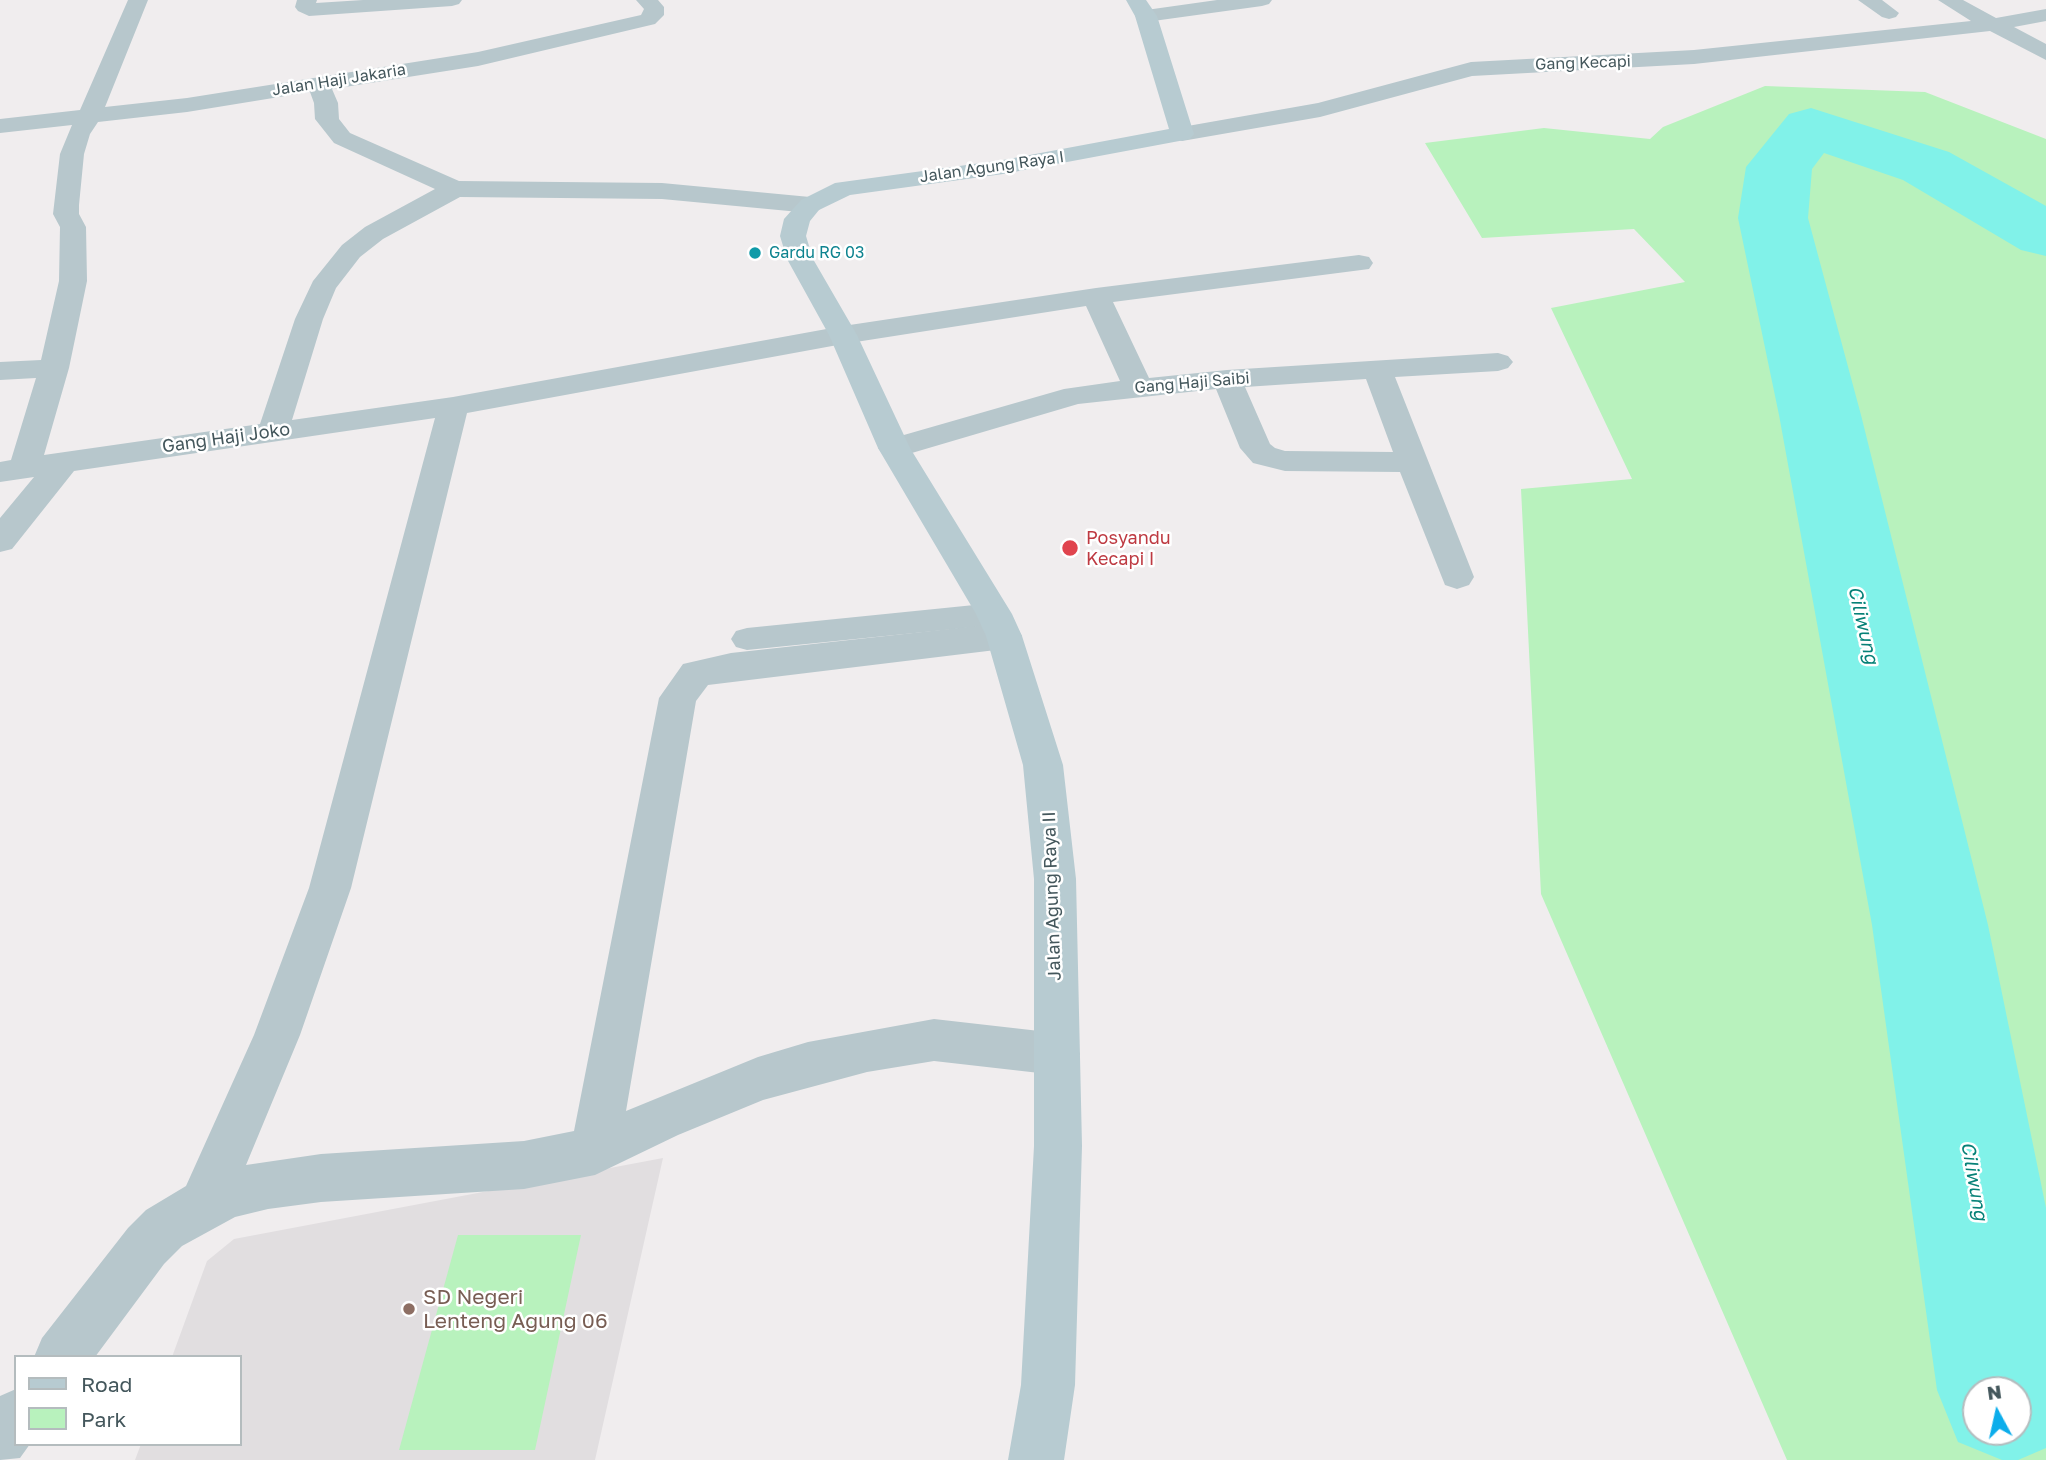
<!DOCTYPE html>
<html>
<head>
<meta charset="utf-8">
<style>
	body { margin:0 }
	#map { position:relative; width:2046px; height:1460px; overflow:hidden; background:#f0edee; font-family:"Golos Text",sans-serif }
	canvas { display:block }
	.legend { position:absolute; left:14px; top:1355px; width:228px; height:91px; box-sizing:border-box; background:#fff; border:2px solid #b4bcbe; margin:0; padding:9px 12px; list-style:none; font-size:21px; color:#44575c }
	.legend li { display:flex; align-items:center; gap:14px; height:35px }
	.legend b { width:35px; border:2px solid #b4bcbe }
	.north { position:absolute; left:1962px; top:1376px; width:70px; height:70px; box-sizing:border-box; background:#fff; border:2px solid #b4bcbe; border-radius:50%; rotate:352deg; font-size:19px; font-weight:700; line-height:28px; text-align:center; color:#44575c }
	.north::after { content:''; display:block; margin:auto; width:24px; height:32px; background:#0cadeb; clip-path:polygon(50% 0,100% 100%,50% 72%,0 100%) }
</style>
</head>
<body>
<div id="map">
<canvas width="2046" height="1460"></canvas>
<ul class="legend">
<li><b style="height:9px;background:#b7cbd1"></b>Road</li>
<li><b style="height:19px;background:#b8f2bd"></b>Park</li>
</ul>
<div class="north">N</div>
</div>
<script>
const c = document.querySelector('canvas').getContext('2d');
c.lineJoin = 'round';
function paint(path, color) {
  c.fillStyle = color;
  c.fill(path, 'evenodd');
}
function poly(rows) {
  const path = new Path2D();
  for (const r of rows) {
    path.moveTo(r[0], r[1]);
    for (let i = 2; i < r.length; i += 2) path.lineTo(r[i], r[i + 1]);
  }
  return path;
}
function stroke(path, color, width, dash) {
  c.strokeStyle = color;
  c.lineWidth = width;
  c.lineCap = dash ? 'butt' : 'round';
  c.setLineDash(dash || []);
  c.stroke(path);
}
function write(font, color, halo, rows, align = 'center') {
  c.font = font + ' "Golos Text",sans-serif';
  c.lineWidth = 5;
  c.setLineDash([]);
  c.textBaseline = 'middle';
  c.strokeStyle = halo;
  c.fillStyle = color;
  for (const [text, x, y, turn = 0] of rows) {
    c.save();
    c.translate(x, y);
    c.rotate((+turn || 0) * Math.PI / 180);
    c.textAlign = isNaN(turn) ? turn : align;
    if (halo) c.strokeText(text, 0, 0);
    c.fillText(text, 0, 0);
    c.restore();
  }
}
paint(poly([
	[663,1158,595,1460,135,1460,141,1444,240,1444,240,1357,172,1357,207,1261,234,1239]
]), '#e1dee0');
paint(poly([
	[1765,86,1925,92,2046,139,2046,1460,1787,1460,1541,894,1521,489,1632,479,1551,308,1685,282,1634,229,1482,238,1425,143,1544,128,1650,139,1663,127],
	[2018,1390,2018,1432,1976,1432,1976,1390],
	[458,1235,581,1235,535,1450,399,1450]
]), '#b8f2bd');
paint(poly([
	[1811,108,1949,152,2046,206,2046,256,2021,250,1903,180,1824,153,1812,169,1808,218,1861,415,1988,925,2046,1208,2046,1448,2018,1460,2002,1460,1958,1442,1937,1390,1872,925,1779,415,1738,218,1746,167,1789,114,1811,108],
	[1976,1390,2018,1390,2018,1432,1976,1432,1976,1390]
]), '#81f2e9');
paint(poly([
	[994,603,1005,606,1009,614,1005,622,994,625,747,650,736,647,731,639,736,631,747,628,994,603]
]), '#b7c7cc');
paint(poly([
	[128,0,148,0,105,107,187,98,478,52,641,15,644,9,636,0,658,0,664,7,664,15,655,24,478,66,332,89,338,103,339,119,350,133,459,181,662,183,810,197,819,200,823,205,819,210,810,213,662,199,460,197,383,239,360,257,336,288,323,319,292,420,453,397,843,326,1096,288,1359,255,1369,257,1373,263,1369,269,1113,302,1149,378,1227,370,1498,353,1508,356,1513,362,1508,368,1498,371,1395,377,1474,577,1469,585,1457,589,1445,585,1400,472,1285,471,1253,463,1240,448,1216,389,1078,404,905,455,894,458,883,455,878,448,883,441,1064,389,1120,381,1086,306,843,344,467,413,351,888,300,1035,246,1165,321,1154,524,1141,574,1131,659,698,683,664,731,653,1004,623,1017,627,1022,636,1017,645,1004,649,708,685,696,701,626,1111,758,1057,808,1042,934,1019,1057,1033,1073,1039,1080,1054,1073,1069,1057,1075,934,1061,867,1072,763,1100,678,1135,595,1175,524,1189,321,1202,268,1209,235,1217,182,1246,164,1264,95,1357,34,1357,42,1338,128,1228,146,1210,186,1186,254,1035,309,888,435,418,74,471,12,549,0,552,0,518,34,477,0,482,0,462,11,460,36,378,0,380,0,362,41,360,59,281,60,227,53,214,60,154,72,125,0,133,0,119,80,110,128,0],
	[310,92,314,103,315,119,334,143,435,189,365,227,342,245,313,281,295,319,260,424,44,455,69,368,87,281,86,227,79,214,79,205,84,154,90,134,98,122,187,112,310,92],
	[1366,379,1393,452,1285,451,1275,448,1270,444,1245,387,1366,379],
	[297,0,317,0,316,3,363,0,462,0,459,4,452,6,309,16,298,11,295,7,297,0],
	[1217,0,1272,0,1269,4,1262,6,1146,22,1139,20,1135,16,1139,12,1146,10,1217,0],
	[1858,0,1882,0,1899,13,1896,17,1889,19,1882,17,1858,0],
	[1938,0,1963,0,1996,18,2046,9,2046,21,2014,27,2046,44,2046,60,1990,31,1694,64,1472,76,1320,117,1182,141,1174,139,1170,134,1174,129,1182,127,1318,103,1471,62,1694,50,1971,21,1938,0],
	[16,1389,16,1444,30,1444,20,1458,0,1460,0,1396,16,1389]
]), '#b7c7cc');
paint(poly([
	[1126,0,1146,0,1157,16,1194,134,1190,139,1003,174,850,195,819,210,810,221,806,236,813,259,857,335,910,448,1012,614,1022,636,1063,765,1076,879,1082,1146,1075,1385,1064,1460,1008,1460,1021,1385,1034,1146,1034,879,1023,765,986,636,976,614,878,448,829,335,787,259,780,236,784,219,801,200,835,183,1003,160,1169,129,1135,16,1126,0]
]), '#b7cbd1');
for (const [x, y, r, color] of [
	[755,253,7,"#0f9aa8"],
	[1070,548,9,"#e0444e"],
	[409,1309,7,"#8d6e63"]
]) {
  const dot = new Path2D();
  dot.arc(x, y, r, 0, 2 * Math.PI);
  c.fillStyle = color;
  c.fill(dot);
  stroke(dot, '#fff', 2.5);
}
write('16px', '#44575c', '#fff', [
	["Gang Kecapi",1583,63,-2],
	["Jalan Haji Jakaria",339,80,-9],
	["Jalan Agung Raya I",992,167,-8],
	["Gang Haji Saibi",1192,383,-5]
]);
write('16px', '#0d838f', '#fff', [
	["Gardu RG 03",769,253]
], 'left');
write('18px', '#44575c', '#fff', [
	["Gang Haji Joko",226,438,-8],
	["Jalan Agung Raya II",1052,896,-92]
]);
write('18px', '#be3a42', '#fff', [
	["Posyandu",1086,538],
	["Kecapi I",1086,559]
], 'left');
write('italic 19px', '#068177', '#fff', [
	["Ciliwung",1863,625,77],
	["Ciliwung",1974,1181,80]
]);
write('21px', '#785e54', '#fff', [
	["SD Negeri",423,1297],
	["Lenteng Agung 06",423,1321]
], 'left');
</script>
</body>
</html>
